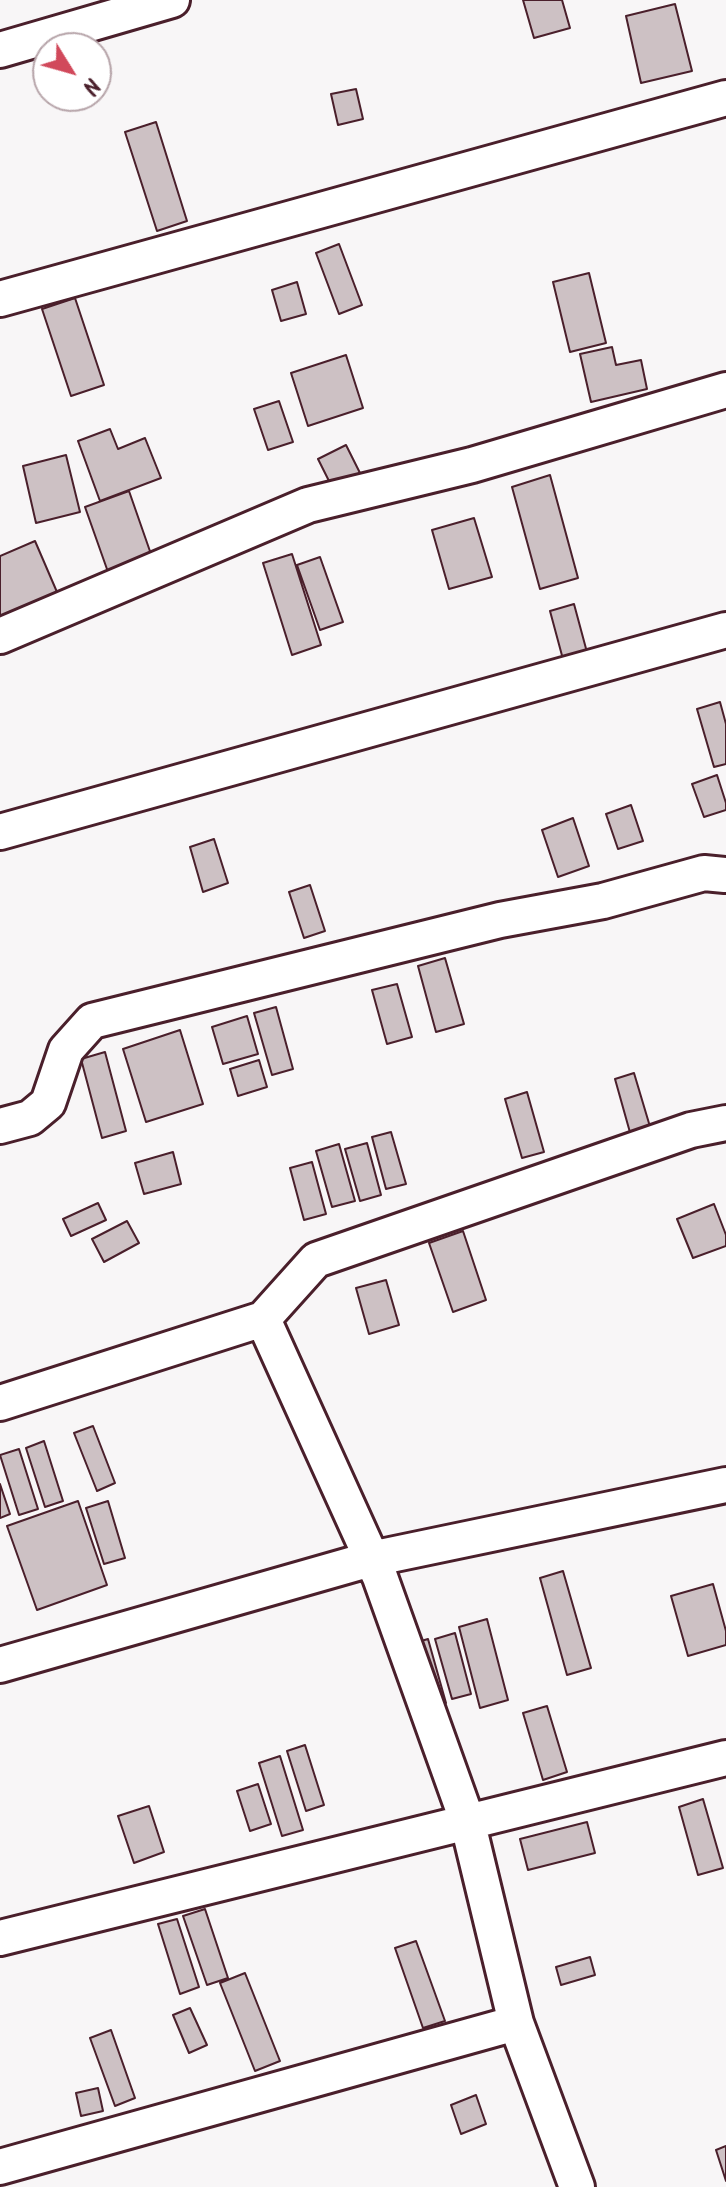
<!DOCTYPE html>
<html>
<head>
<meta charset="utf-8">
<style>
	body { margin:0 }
	#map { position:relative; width:726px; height:2187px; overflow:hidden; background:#f8f6f7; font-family:Kalam,sans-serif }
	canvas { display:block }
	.north { position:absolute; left:32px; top:32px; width:80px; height:80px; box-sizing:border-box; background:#fff; border:2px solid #b7a5aa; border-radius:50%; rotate:127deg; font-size:22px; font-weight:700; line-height:32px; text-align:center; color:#4a1f2b }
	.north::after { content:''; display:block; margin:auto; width:28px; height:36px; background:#d1495b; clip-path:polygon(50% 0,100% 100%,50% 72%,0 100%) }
</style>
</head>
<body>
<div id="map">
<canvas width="726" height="2187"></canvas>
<div class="north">N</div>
</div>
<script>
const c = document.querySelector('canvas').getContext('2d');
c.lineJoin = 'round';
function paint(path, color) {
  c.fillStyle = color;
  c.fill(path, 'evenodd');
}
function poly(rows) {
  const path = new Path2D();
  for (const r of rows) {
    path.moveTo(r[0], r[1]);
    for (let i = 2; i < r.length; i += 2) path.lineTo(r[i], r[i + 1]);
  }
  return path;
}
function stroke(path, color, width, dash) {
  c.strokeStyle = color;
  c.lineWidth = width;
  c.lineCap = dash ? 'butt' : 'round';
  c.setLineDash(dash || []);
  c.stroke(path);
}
const building = poly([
	[523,0,562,0,570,28,534,38,523,0],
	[675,4,692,71,641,83,626,16,675,4],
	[356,89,363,119,338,125,331,94,356,89],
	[156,122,187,221,157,231,125,132,156,122],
	[339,244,362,305,339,314,316,253,339,244],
	[589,273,606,343,570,352,553,282,589,273],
	[297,282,306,314,281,321,272,290,297,282],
	[75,298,104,385,71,396,42,309,75,298],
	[612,347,616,365,641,360,647,389,591,402,580,354,612,347],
	[346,355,363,408,308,426,291,373,346,355],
	[279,401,293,442,268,450,254,409,279,401],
	[110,429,118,449,145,438,161,478,100,501,78,441,110,429],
	[346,445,361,475,333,489,318,459,346,445],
	[66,455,80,512,36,523,23,466,66,455],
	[550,475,578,578,540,589,512,487,550,475],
	[129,491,152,557,108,572,85,507,129,491],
	[474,518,492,577,449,589,432,530,474,518],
	[35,541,60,599,0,625,0,556,35,541],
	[292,554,321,645,292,655,263,563,292,554],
	[320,557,343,622,320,630,297,565,320,557],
	[574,604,588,656,564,663,550,611,574,604],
	[720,702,726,724,726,764,714,767,697,709,720,702],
	[717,775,726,803,726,810,704,817,692,784,717,775],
	[631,805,643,841,618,849,606,814,631,805],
	[573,818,589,866,558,877,542,830,573,818],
	[214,839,228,883,203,892,190,847,214,839],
	[310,885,325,931,304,938,289,892,310,885],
	[445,958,464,1024,436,1032,418,966,445,958],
	[397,984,412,1037,387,1044,372,990,397,984],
	[276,1007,293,1069,272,1075,254,1013,276,1007],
	[247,1016,258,1054,223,1064,212,1027,247,1016],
	[180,1030,203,1104,146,1122,123,1049,180,1030],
	[105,1052,126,1131,102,1138,81,1059,105,1052],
	[259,1060,267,1087,238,1096,230,1069,259,1060],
	[634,1073,651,1130,631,1136,615,1079,634,1073],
	[527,1092,544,1152,522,1158,505,1099,527,1092],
	[391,1132,406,1184,386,1189,372,1137,391,1132],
	[367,1143,381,1195,360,1201,345,1149,367,1143],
	[339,1144,355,1201,332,1207,316,1151,339,1144],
	[173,1152,181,1184,144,1194,135,1163,173,1152],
	[312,1162,326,1214,304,1220,290,1168,312,1162],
	[98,1203,106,1220,71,1236,63,1219,98,1203],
	[714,1204,726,1235,726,1246,693,1258,677,1219,714,1204],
	[127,1221,139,1243,104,1262,92,1239,127,1221],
	[463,1231,486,1300,453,1312,429,1243,463,1231],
	[386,1280,399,1325,369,1334,356,1288,386,1280],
	[93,1426,115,1483,97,1491,74,1433,93,1426],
	[44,1441,63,1501,45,1507,26,1448,44,1441],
	[19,1449,38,1509,19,1515,0,1455,19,1449],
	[0,1484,10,1514,0,1518,0,1484],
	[78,1501,107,1585,37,1610,7,1526,78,1501],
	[108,1501,125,1558,104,1564,86,1508,108,1501],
	[563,1571,591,1668,567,1675,540,1578,563,1571],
	[713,1584,726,1631,726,1645,688,1656,671,1596,713,1584],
	[487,1619,508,1700,480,1708,459,1627,487,1619],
	[455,1633,471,1694,452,1699,435,1639,455,1633],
	[428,1639,446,1703,432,1707,414,1643,428,1639],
	[547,1706,567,1772,543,1780,523,1713,547,1706],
	[305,1745,324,1805,306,1811,287,1751,305,1745],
	[280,1756,303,1830,282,1836,259,1763,280,1756],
	[258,1784,271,1824,250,1831,237,1791,258,1784],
	[703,1799,723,1868,698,1875,679,1807,703,1799],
	[149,1806,164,1852,134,1863,118,1816,149,1806],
	[587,1822,595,1853,528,1870,520,1839,587,1822],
	[205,1909,228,1978,207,1985,183,1916,205,1909],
	[177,1919,199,1987,180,1994,158,1924,177,1919],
	[416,1941,445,2021,423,2028,395,1948,416,1941],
	[590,1957,595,1975,561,1985,556,1967,590,1957],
	[245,1973,280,2061,255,2071,220,1983,245,1973],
	[190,2008,207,2045,189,2053,173,2015,190,2008],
	[111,2030,135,2098,115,2106,90,2038,111,2030],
	[98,2088,103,2111,81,2116,76,2093,98,2088],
	[476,2095,486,2124,461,2134,451,2105,476,2095],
	[726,2146,726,2181,716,2150,726,2146]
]);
paint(building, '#cdc1c4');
stroke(building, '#4a1f2b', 2);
const minor = poly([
	[0,50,172,0],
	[0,299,726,98],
	[0,636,308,505,472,465,726,390],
	[0,832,726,630],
	[0,1126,30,1118,48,1103,66,1050,92,1021,500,920,603,901,704,873,725,875],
	[263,1319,380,1577,467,1820,516,2023,577,2187],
	[0,1403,263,1319,316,1260,691,1130,726,1123],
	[0,1665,371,1559,726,1485],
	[0,1938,726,1758],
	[0,2167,516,2023]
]);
stroke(minor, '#4a1f2b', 40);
stroke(minor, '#fff', 34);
</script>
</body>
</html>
